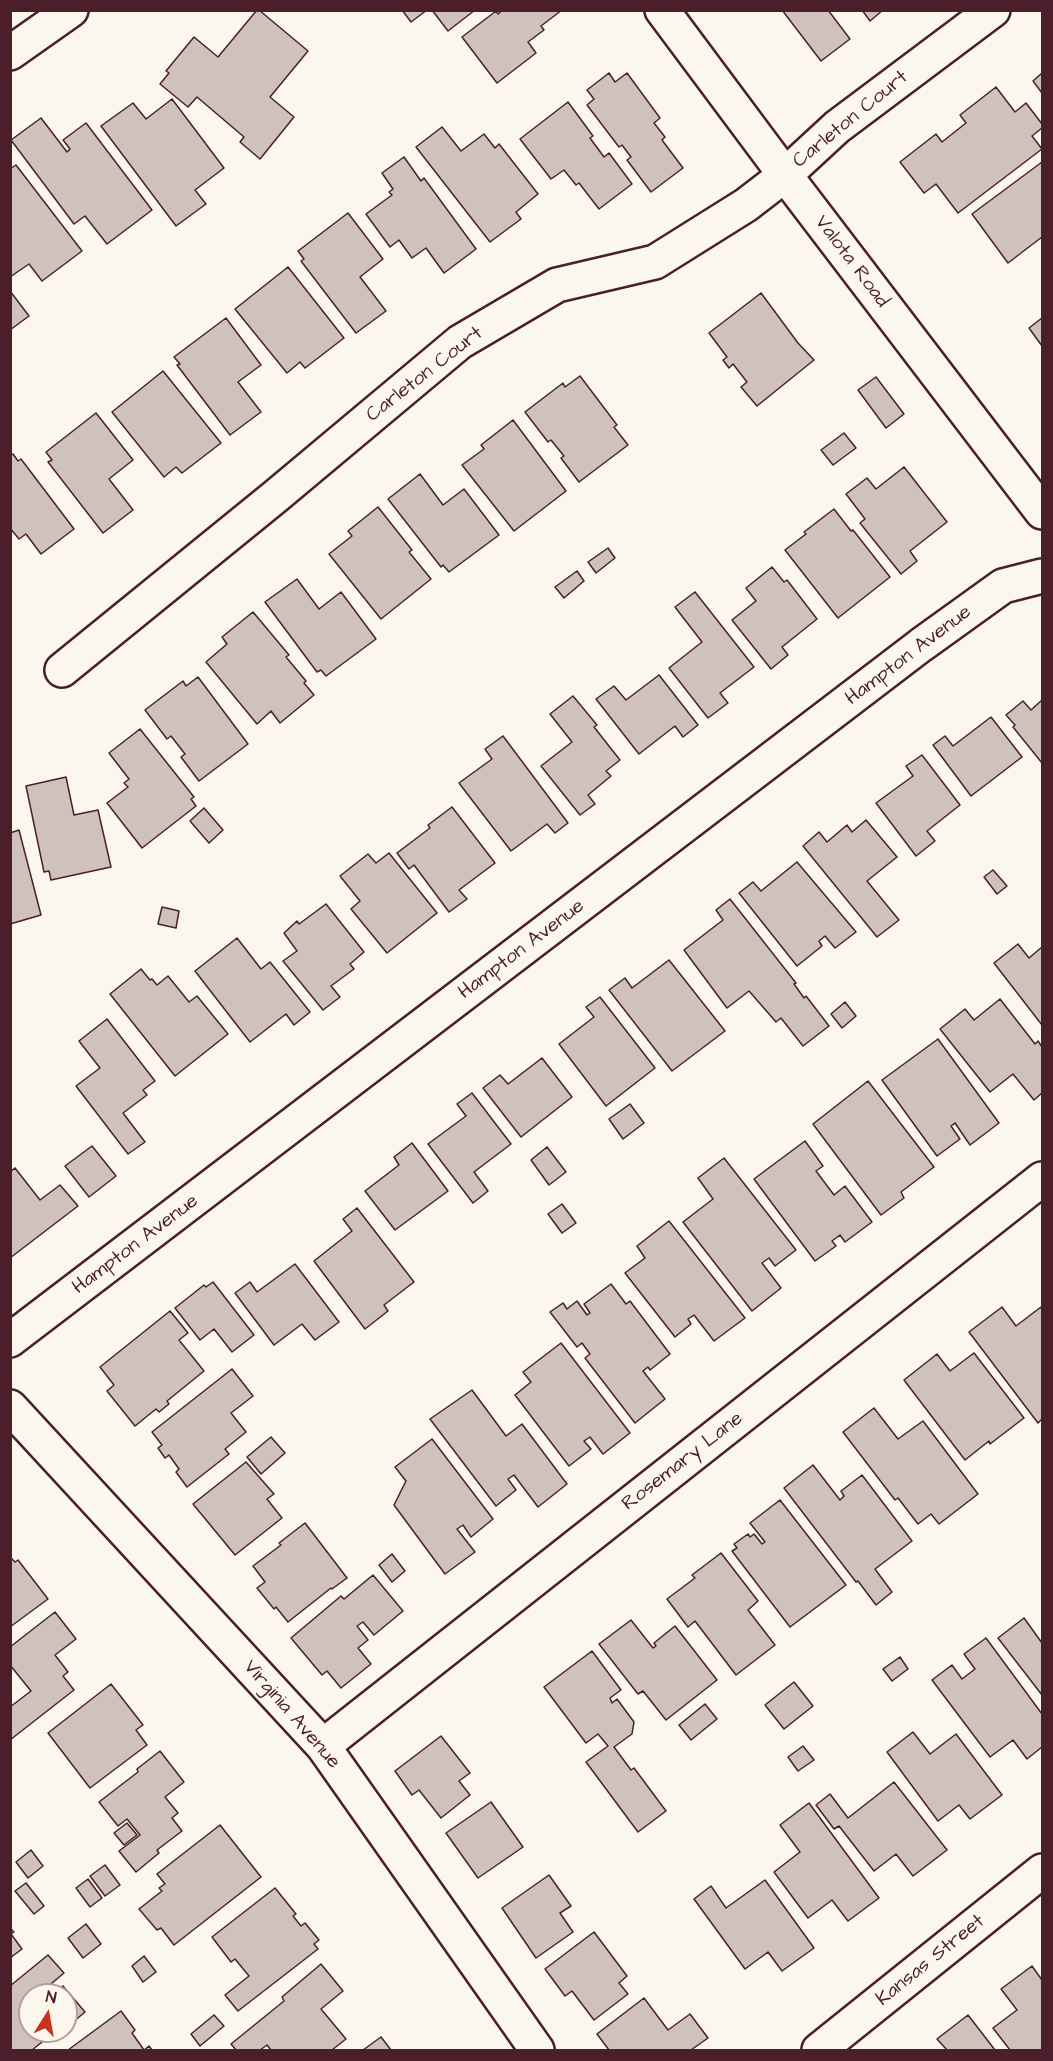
<!DOCTYPE html>
<html>
<head>
<meta charset="utf-8">
<style>
	body { margin:0 }
	#map { position:relative; width:1053px; height:2061px; overflow:hidden; background:#fbf7ec; font-family:"Architects Daughter",sans-serif }
	canvas { display:block }
	.frame { position:absolute; inset:0; border:12px solid #4a1f2b; pointer-events:none }
	.north { position:absolute; left:18px; top:1983px; width:60px; height:60px; box-sizing:border-box; background:#fbf7ec; border:2px solid #b4a19f; border-radius:50%; rotate:11deg; font-size:16px; font-weight:700; line-height:24px; text-align:center; color:#4a1f2b }
	.north::after { content:''; display:block; margin:auto; width:21px; height:27px; background:#c8321e; clip-path:polygon(50% 0,100% 100%,50% 72%,0 100%) }
</style>
</head>
<body>
<div id="map">
<canvas width="1053" height="2061"></canvas>
<div class="frame"></div>
<div class="north">N</div>
</div>
<script>
const c = document.querySelector('canvas').getContext('2d');
c.lineJoin = 'round';
function paint(path, color) {
  c.fillStyle = color;
  c.fill(path, 'evenodd');
}
function poly(rows) {
  const path = new Path2D();
  for (const r of rows) {
    path.moveTo(r[0], r[1]);
    for (let i = 2; i < r.length; i += 2) path.lineTo(r[i], r[i + 1]);
  }
  return path;
}
function stroke(path, color, width, dash) {
  c.strokeStyle = color;
  c.lineWidth = width;
  c.lineCap = dash ? 'butt' : 'round';
  c.setLineDash(dash || []);
  c.stroke(path);
}
function write(font, color, halo, rows, align = 'center') {
  c.font = font + ' "Architects Daughter",sans-serif';
  c.lineWidth = 4.5;
  c.setLineDash([]);
  c.textBaseline = 'middle';
  c.strokeStyle = halo;
  c.fillStyle = color;
  for (const [text, x, y, turn = 0] of rows) {
    c.save();
    c.translate(x, y);
    c.rotate((+turn || 0) * Math.PI / 180);
    c.textAlign = isNaN(turn) ? turn : align;
    if (halo) c.strokeText(text, 0, 0);
    c.fillText(text, 0, 0);
    c.restore();
  }
}
const building = poly([
	[257,10,259,10,308,51,270,97,294,117,260,159,240,142,244,137,197,97,188,107,160,84,169,73,166,71,194,37,218,57,257,10],
	[402,10,427,10,411,22,402,10],
	[432,10,475,10,448,31,432,10],
	[503,10,562,10,541,26,544,30,528,42,536,53,497,83,462,37,496,11,498,14,503,10],
	[782,10,828,10,850,39,821,61,782,10],
	[862,10,883,10,870,21,862,10],
	[609,73,615,82,627,73,660,118,654,123,665,137,662,140,683,168,651,192,627,160,631,157,622,145,619,147,587,105,594,99,587,90,609,73],
	[1042,73,1042,93,1033,81,1042,73],
	[996,87,1015,112,1026,103,1042,124,1042,128,1032,136,1042,149,958,213,936,184,924,193,900,162,936,134,942,142,966,123,960,115,996,87],
	[172,99,224,168,195,190,206,204,176,226,101,126,133,103,146,119,172,99],
	[568,102,593,136,590,138,604,157,609,153,632,184,599,209,579,183,576,185,564,170,551,179,520,139,568,102],
	[41,118,67,152,70,149,63,140,86,123,152,210,107,244,85,216,74,224,11,140,41,118],
	[442,127,461,151,484,134,495,148,499,144,538,194,516,212,521,219,490,242,416,147,442,127],
	[404,157,421,181,424,178,476,249,444,273,426,248,412,258,399,240,390,247,366,214,392,195,389,192,393,189,382,173,404,157],
	[1042,162,1042,237,1008,263,972,214,1042,162],
	[16,165,82,251,42,281,29,264,10,277,10,169,16,165],
	[348,213,383,259,360,277,386,311,356,333,301,261,304,259,298,251,348,213],
	[288,267,344,338,305,368,300,362,287,373,235,309,288,267],
	[10,291,29,316,10,330,10,291],
	[761,293,798,343,814,360,757,406,741,387,747,382,733,364,729,368,723,360,727,357,709,333,761,293],
	[226,318,261,365,238,382,261,412,230,435,177,365,180,364,174,357,226,318],
	[1042,318,1042,346,1029,328,1042,318],
	[163,371,221,443,182,473,176,467,164,477,112,412,163,371],
	[580,376,617,425,614,427,628,445,579,482,561,458,564,456,551,440,548,442,525,412,563,383,565,387,580,376],
	[876,377,904,414,886,428,858,390,876,377],
	[96,413,133,460,109,479,133,510,103,533,48,462,52,460,46,452,96,413],
	[513,420,566,491,514,531,462,465,484,449,481,445,513,420],
	[844,433,856,448,833,465,821,450,844,433],
	[13,454,18,461,21,459,74,529,41,554,26,534,19,539,10,528,10,456,13,454],
	[904,467,947,522,910,551,917,561,901,574,860,523,865,519,846,494,867,478,876,489,904,467],
	[420,474,443,505,464,489,499,535,449,572,443,565,441,567,388,499,420,474],
	[378,507,412,550,409,552,431,579,381,619,329,554,352,536,348,531,378,507],
	[834,509,851,531,853,530,890,577,838,618,785,550,806,534,804,532,834,509],
	[608,548,615,558,596,573,588,562,608,548],
	[772,567,784,582,787,580,817,619,782,647,788,655,771,669,732,620,756,601,746,588,772,567],
	[577,571,584,581,564,598,555,587,577,571],
	[297,579,319,609,341,592,376,639,326,676,321,670,317,672,265,602,297,579],
	[695,592,754,667,720,693,728,703,708,718,669,668,702,642,675,607,695,592],
	[253,612,289,655,286,657,306,681,304,683,314,695,280,723,271,711,257,724,206,662,227,644,222,637,253,612],
	[659,675,698,725,683,737,675,726,639,754,596,699,614,686,626,700,659,675],
	[198,677,248,744,199,781,181,757,185,754,171,736,167,739,145,710,183,681,186,686,198,677],
	[573,696,597,725,594,727,620,760,606,771,611,776,588,795,595,804,580,815,541,766,572,742,550,714,573,696],
	[1042,700,1042,763,1013,727,1015,725,1006,715,1023,701,1031,710,1042,700],
	[991,717,1022,757,971,796,933,745,945,736,953,746,991,717],
	[140,729,194,797,191,799,196,806,142,848,107,803,128,787,124,783,129,779,109,753,140,729],
	[503,736,568,823,555,833,547,824,511,851,459,783,492,759,485,749,503,736],
	[922,755,960,805,927,831,935,841,916,856,876,803,913,776,906,766,922,755],
	[66,777,74,815,98,810,111,867,51,880,49,871,44,872,26,786,66,777],
	[452,807,495,863,459,890,467,899,449,912,414,865,409,869,397,853,430,828,428,825,452,807],
	[204,808,223,830,209,843,190,821,204,808],
	[866,820,897,857,867,881,899,920,877,937,803,846,819,832,827,842,847,825,852,832,866,820],
	[19,830,41,915,10,924,10,833,19,830],
	[389,853,437,913,387,953,351,909,360,901,340,876,368,854,376,863,389,853],
	[797,862,856,932,835,948,825,936,819,941,822,946,797,966,739,893,753,882,761,891,797,862],
	[993,870,1007,886,997,894,984,877,993,870],
	[730,899,796,983,794,984,804,998,806,996,829,1026,803,1046,781,1018,776,1022,749,991,727,1008,684,950,723,920,716,910,730,899],
	[326,904,364,952,350,964,354,969,331,986,340,997,323,1010,283,961,297,951,284,933,297,921,299,924,326,904],
	[162,907,179,911,176,928,158,924,162,907],
	[237,938,261,969,270,962,310,1012,294,1025,286,1014,250,1042,195,971,237,938],
	[1018,944,1029,958,1042,947,1042,1025,994,963,1018,944],
	[669,960,725,1031,672,1071,609,990,625,978,632,988,669,960],
	[141,969,150,980,152,979,157,985,168,976,189,1002,197,996,228,1034,175,1076,110,994,141,969],
	[600,997,655,1068,606,1106,559,1044,594,1017,586,1007,600,997],
	[1000,999,1035,1044,1038,1041,1042,1047,1042,1093,1034,1100,1013,1074,990,1092,940,1029,965,1009,974,1020,1000,999],
	[845,1002,856,1016,842,1028,831,1014,845,1002],
	[107,1019,155,1081,143,1090,147,1095,123,1113,145,1142,128,1154,76,1086,100,1068,79,1041,107,1019],
	[938,1039,999,1123,970,1145,955,1123,951,1126,960,1139,937,1156,882,1080,938,1039],
	[542,1058,572,1097,521,1137,483,1088,500,1075,508,1084,542,1058],
	[868,1081,934,1167,901,1192,904,1198,881,1215,813,1124,868,1081],
	[472,1093,511,1144,474,1172,488,1191,473,1203,428,1144,466,1116,457,1104,472,1093],
	[630,1104,644,1123,623,1139,609,1119,630,1104],
	[805,1141,823,1166,816,1171,834,1195,845,1186,872,1222,845,1242,840,1235,832,1241,836,1246,815,1261,754,1179,805,1141],
	[412,1143,448,1191,395,1230,365,1191,399,1165,394,1157,412,1143],
	[92,1146,116,1176,89,1197,65,1166,92,1146],
	[547,1147,566,1172,549,1185,531,1160,547,1147],
	[724,1158,796,1250,775,1266,769,1258,762,1263,781,1288,752,1311,683,1222,713,1199,698,1178,724,1158],
	[15,1168,40,1200,60,1185,78,1206,10,1258,10,1172,15,1168],
	[562,1204,576,1223,562,1233,548,1214,562,1204],
	[357,1208,414,1282,384,1305,388,1311,365,1329,314,1261,352,1231,343,1219,357,1208],
	[669,1221,745,1318,714,1341,694,1315,688,1319,691,1324,675,1337,625,1273,645,1258,637,1246,669,1221],
	[295,1264,339,1322,315,1340,302,1324,274,1345,235,1293,250,1282,257,1292,295,1264],
	[213,1282,254,1335,232,1352,214,1329,200,1340,175,1308,204,1285,206,1287,213,1282],
	[611,1284,626,1304,630,1301,670,1354,650,1370,648,1367,643,1371,665,1399,635,1423,585,1358,590,1354,582,1343,577,1347,550,1312,563,1303,567,1309,577,1301,587,1315,590,1313,584,1304,611,1284],
	[1002,1307,1016,1326,1041,1307,1042,1310,1042,1419,1038,1423,969,1332,1002,1307],
	[170,1311,188,1333,179,1340,204,1371,167,1401,169,1404,159,1412,156,1409,135,1426,107,1391,114,1385,100,1367,170,1311],
	[561,1343,630,1433,603,1454,590,1437,584,1441,591,1449,569,1466,515,1395,531,1382,523,1372,561,1343],
	[974,1353,1024,1418,990,1444,989,1441,965,1460,904,1380,937,1354,950,1371,974,1353],
	[232,1369,253,1396,231,1413,246,1432,225,1449,229,1454,187,1487,176,1472,179,1469,169,1455,165,1458,158,1448,162,1445,152,1432,232,1369],
	[472,1390,506,1436,522,1424,567,1484,538,1507,514,1475,508,1479,516,1490,496,1506,430,1419,472,1390],
	[874,1408,898,1439,923,1421,978,1494,939,1524,931,1514,918,1524,898,1498,895,1500,843,1432,874,1408],
	[271,1437,285,1453,261,1474,247,1457,271,1437],
	[432,1439,493,1519,471,1537,463,1525,457,1529,475,1552,445,1574,394,1505,406,1481,395,1467,432,1439],
	[246,1462,274,1494,267,1499,282,1518,235,1555,193,1504,246,1462],
	[813,1465,840,1500,844,1496,841,1491,862,1475,912,1541,875,1569,892,1592,876,1605,858,1581,856,1582,784,1488,813,1465],
	[780,1500,846,1585,790,1627,732,1551,737,1548,734,1544,748,1534,750,1537,754,1534,762,1544,765,1542,750,1523,780,1500],
	[305,1523,347,1578,332,1589,331,1588,288,1622,276,1607,274,1609,257,1588,265,1582,253,1566,281,1545,279,1543,305,1523],
	[721,1553,758,1601,748,1610,775,1645,736,1675,695,1621,688,1627,667,1599,695,1578,692,1575,721,1553],
	[392,1554,405,1571,392,1582,379,1565,392,1554],
	[10,1557,15,1562,18,1560,48,1599,10,1627,10,1557],
	[373,1575,403,1611,374,1635,363,1622,357,1626,368,1640,358,1648,371,1664,341,1688,327,1671,322,1675,291,1638,341,1596,344,1599,373,1575],
	[55,1612,76,1639,55,1655,68,1672,63,1676,74,1690,10,1740,10,1707,31,1691,10,1665,10,1647,55,1612],
	[1024,1618,1042,1643,1042,1695,998,1638,1024,1618],
	[631,1620,653,1648,656,1646,654,1643,675,1626,717,1680,666,1720,643,1691,638,1694,599,1644,631,1620],
	[986,1638,1042,1714,1042,1747,1027,1759,1013,1740,990,1757,932,1680,952,1665,962,1679,975,1669,964,1654,986,1638],
	[592,1651,621,1690,610,1698,612,1703,617,1699,634,1722,632,1734,614,1747,631,1770,634,1768,666,1811,638,1832,586,1762,608,1746,598,1734,586,1743,544,1687,592,1651],
	[900,1657,908,1669,892,1681,883,1669,900,1657],
	[794,1682,813,1706,784,1729,765,1705,794,1682],
	[111,1684,143,1725,136,1730,147,1745,90,1788,48,1733,111,1684],
	[705,1704,717,1719,691,1740,679,1725,705,1704],
	[913,1732,930,1754,956,1734,1002,1795,970,1819,959,1805,938,1821,887,1752,913,1732],
	[441,1736,470,1773,459,1781,470,1795,441,1818,419,1790,412,1795,395,1771,441,1736],
	[803,1746,814,1760,798,1771,788,1757,803,1746],
	[160,1751,184,1782,165,1797,178,1813,172,1818,182,1831,157,1850,159,1853,136,1872,119,1851,140,1835,127,1819,118,1826,99,1802,138,1772,137,1769,160,1751],
	[894,1782,947,1850,913,1876,896,1854,874,1871,839,1826,834,1829,816,1805,830,1794,848,1818,894,1782],
	[491,1802,523,1847,478,1878,446,1833,491,1802],
	[809,1803,879,1898,848,1921,832,1900,808,1918,774,1872,800,1852,780,1825,809,1803],
	[127,1823,137,1835,124,1845,114,1833,127,1823],
	[220,1825,261,1877,174,1945,161,1928,157,1930,139,1909,162,1891,159,1888,165,1884,157,1874,220,1825],
	[31,1850,43,1866,28,1878,16,1862,31,1850],
	[105,1865,120,1885,105,1896,90,1876,105,1865],
	[549,1875,571,1906,560,1913,573,1932,536,1958,502,1908,549,1875],
	[88,1879,102,1898,90,1907,76,1888,88,1879],
	[765,1880,814,1948,782,1971,768,1952,745,1969,694,1899,711,1886,726,1908,765,1880],
	[26,1883,44,1906,34,1914,15,1891,26,1883],
	[275,1888,296,1914,293,1916,301,1926,305,1923,319,1940,314,1944,318,1949,238,2011,225,1995,249,1976,235,1959,231,1962,212,1937,275,1888],
	[86,1924,101,1944,83,1958,68,1938,86,1924],
	[10,1928,14,1932,11,1934,22,1949,10,1958,10,1928],
	[594,1932,627,1976,619,1983,628,1994,594,2020,572,1991,565,1996,545,1969,594,1932],
	[48,1955,64,1973,45,1989,50,1995,30,1995,30,2031,62,2031,53,2038,51,2035,32,2050,10,2050,10,1986,48,1955],
	[144,1956,156,1972,143,1982,132,1966,144,1956],
	[321,1964,343,1991,321,2009,346,2039,332,2050,271,2050,267,2045,260,2050,236,2050,231,2044,284,2001,282,1997,321,1964],
	[1032,1966,1042,1980,1042,2050,1010,2050,993,2028,1017,2010,1001,1989,1032,1966],
	[63,1986,85,2012,66,2028,66,1995,52,1995,63,1986],
	[644,1998,668,2030,690,2014,708,2038,691,2050,609,2050,597,2034,644,1998],
	[121,2011,135,2030,132,2033,144,2050,149,2046,152,2050,68,2050,121,2011],
	[214,2015,224,2026,200,2046,191,2034,214,2015],
	[968,2015,995,2050,947,2050,937,2039,968,2015],
	[381,2037,391,2050,363,2050,381,2037]
]);
paint(building, '#cfc2bc');
stroke(building, '#4a1f2b', 1.5);
const minor = poly([
	[10,53,71,10],
	[62,670,276,496,460,342,557,285,655,262,746,205,785,175,837,127,993,10],
	[10,1340,921,645,1003,586,1042,576],
	[10,1407,323,1746,537,2050],
	[323,1746,1042,1179],
	[819,2050,1042,1871]
]);
const tertiary = poly([
	[662,10,785,175,1042,512]
]);
stroke(minor, '#4a1f2b', 38);
stroke(tertiary, '#4a1f2b', 38);
stroke(minor, '#fbf7ec', 33);
stroke(tertiary, '#fbf7ec', 33);
write('20px', '#4a1f2b', '#fbf7ec', [
	["Carleton Court",851,120,-39],
	["Valota Road",851,262,53],
	["Carleton Court",425,375,-38],
	["Hampton Avenue",909,656,-37],
	["Hampton Avenue",522,950,-37],
	["Hampton Avenue",136,1245,-37],
	["Rosemary Lane",683,1462,-38],
	["Virginia Avenue",291,1715,49],
	["Kansas Street",931,1961,-39]
]);
</script>
</body>
</html>
